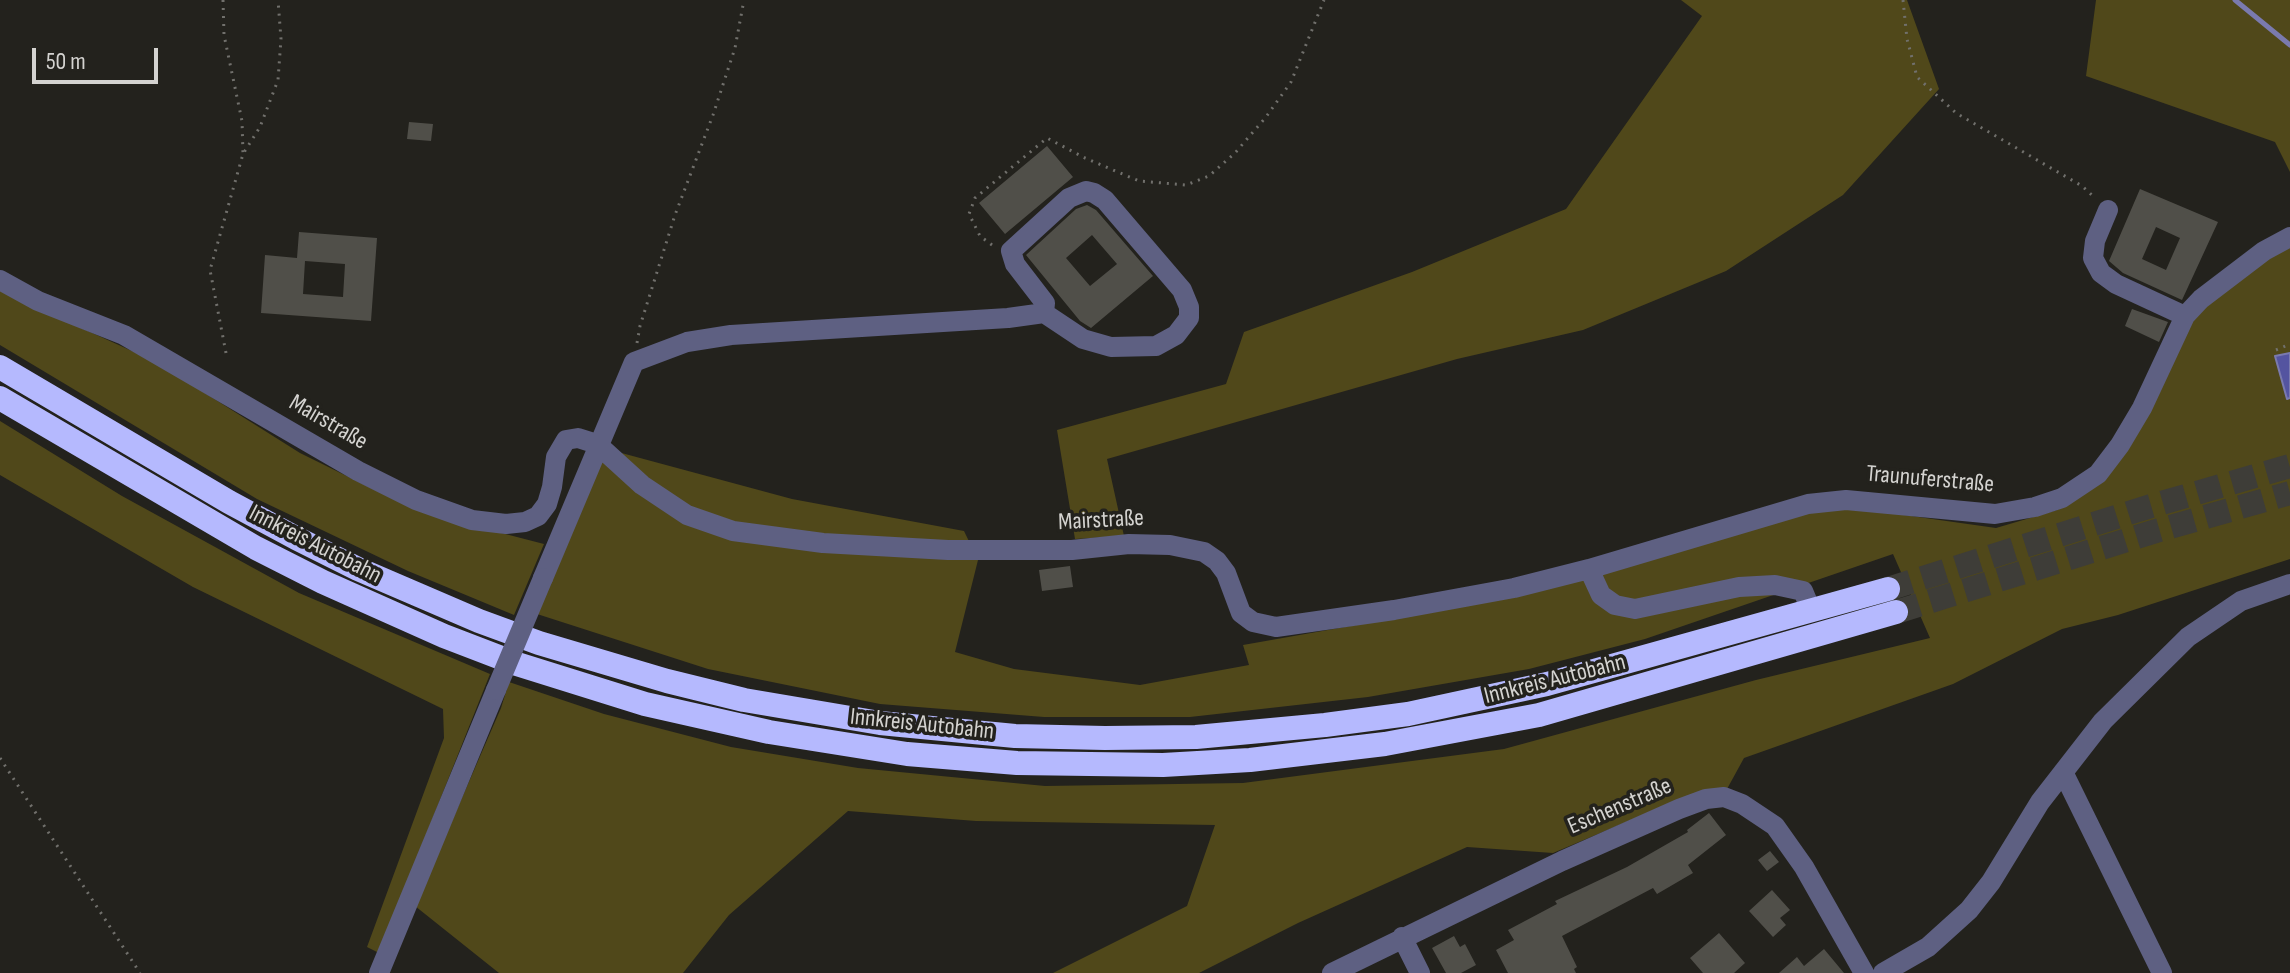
<!DOCTYPE html>
<html>
<head>
<meta charset="utf-8">
<style>
	body { margin:0 }
	#map { position:relative; width:2290px; height:973px; overflow:hidden; background:#23221d; font-family:"Sofia Sans Condensed",sans-serif }
	canvas { display:block }
	.scale { position:absolute; left:32px; top:48px; width:126px; height:36px; box-sizing:border-box; border:4px solid #d4d3d0; border-top:0; padding-left:10px; font-size:24px; line-height:28px; white-space:nowrap; color:#d4d3d0; -webkit-text-stroke:6px #23221d; paint-order:stroke }
</style>
</head>
<body>
<div id="map">
<canvas width="2290" height="973"></canvas>
<div class="scale">50 m</div>
</div>
<script>
const c = document.querySelector('canvas').getContext('2d');
c.lineJoin = 'round';
function paint(path, color) {
  c.fillStyle = color;
  c.fill(path, 'evenodd');
}
function poly(rows) {
  const path = new Path2D();
  for (const r of rows) {
    path.moveTo(r[0], r[1]);
    for (let i = 2; i < r.length; i += 2) path.lineTo(r[i], r[i + 1]);
  }
  return path;
}
function stroke(path, color, width, dash) {
  c.strokeStyle = color;
  c.lineWidth = width;
  c.lineCap = dash ? 'butt' : 'round';
  c.setLineDash(dash || []);
  c.stroke(path);
}
function write(font, color, halo, rows, align = 'center') {
  c.font = font + ' "Sofia Sans Condensed",sans-serif';
  c.lineWidth = 7;
  c.setLineDash([]);
  c.textBaseline = 'middle';
  c.strokeStyle = halo;
  c.fillStyle = color;
  for (const [text, x, y, turn = 0] of rows) {
    c.save();
    c.translate(x, y);
    c.rotate((+turn || 0) * Math.PI / 180);
    c.textAlign = isNaN(turn) ? turn : align;
    if (halo) c.strokeText(text, 0, 0);
    c.fillText(text, 0, 0);
    c.restore();
  }
}
paint(poly([
	[1681,0,1907,0,1939,89,1843,195,1726,271,1583,330,1457,359,1107,459,1124,536,1075,539,1057,430,1226,384,1244,332,1412,272,1566,209,1702,16],
	[2096,0,2290,0,2290,172,2275,142,2086,76],
	[2290,228,2290,353,2276,356,2287,399,2290,398,2290,559,2118,615,2062,629,1953,684,1744,758,1727,789,1676,801,1553,853,1467,847,1298,923,1199,973,1053,973,1187,906,1215,825,976,821,848,811,729,915,683,973,499,973,415,906,501,708,509,682,604,714,731,747,858,768,1045,786,1243,783,1504,749,1756,680,1930,638,1893,554,1645,639,1529,669,1368,697,1190,717,1044,717,880,704,708,669,537,614,603,448,792,499,964,531,978,560,955,652,1014,669,1140,685,1249,665,1243,645,1390,619,1824,508,1883,512,1996,528,2057,510,2102,479,2195,297],
	[0,287,46,312,154,361,300,453,371,488,455,521,544,544,514,615,408,571,257,499,0,345],
	[0,421,122,496,299,593,490,674,379,953,367,947,444,738,443,709,193,587,0,475]
]), '#50481a');
const water = poly([
	[2290,353,2290,398,2287,399,2275,356,2290,353]
]);
paint(water, '#5454a0');
stroke(water, '#7a7aae', 2);
stroke(poly([
	[2235,0,2290,45]
]), '#7a7aae', 5);
paint(poly([
	[409,122,433,124,431,141,407,139],
	[1047,146,1073,177,1005,234,979,203],
	[2140,189,2218,222,2182,300,2123,273,2109,261],
	[2156,227,2180,238,2166,270,2142,259],
	[1087,205,1096,210,1153,276,1091,328,1080,321,1026,255,1076,209],
	[1092,235,1117,264,1090,286,1066,258],
	[299,232,377,238,371,321,261,313,265,255,297,258],
	[305,261,345,264,343,297,303,294],
	[2132,309,2168,322,2159,342,2125,326],
	[1070,566,1073,587,1042,591,1039,570],
	[1709,813,1726,835,1688,865,1693,873,1657,894,1653,888,1562,936,1577,967,1574,969,1576,973,1508,973,1496,950,1514,940,1508,930,1557,904,1555,901,1627,867,1688,832,1687,830],
	[1770,851,1779,862,1767,871,1758,860],
	[1772,890,1790,910,1780,918,1786,925,1773,937,1749,911],
	[1719,933,1745,963,1734,973,1703,973,1690,958],
	[1454,936,1460,947,1465,944,1476,965,1461,973,1446,973,1432,948],
	[1824,949,1844,973,1779,973,1797,957,1804,966]
]), '#504f49');
stroke(poly([
	[1888,589,2151,506,2290,466],
	[1896,612,2156,531,2290,493]
]), '#3e3d38', 24, [24, 12]);
stroke(poly([
	[223,0,224,35,242,121,243,154],
	[1903,0,1907,39,1917,77,1956,113,2082,186,2094,197],
	[992,245,980,236,969,214,975,198,1047,138,1085,158,1139,181,1186,185,1209,176,1235,153,1266,117,1291,82,1324,0],
	[637,343,640,326,675,215,713,115,735,48,744,0],
	[2276,350,2290,344],
	[226,353,210,270,243,154,260,127,278,80,281,39,278,0],
	[0,758,140,973]
]), '#71706c', 3, [2, 6]);
stroke(poly([
	[2108,210,2095,241,2093,258,2101,273,2116,284,2185,316],
	[0,280,38,301,124,335,358,471,416,500,472,520,506,524,525,522,538,516,547,504,552,487,556,457,566,440,578,438,597,444,642,485,687,515,733,531,823,543,948,550,1072,550,1129,544,1170,545,1204,552,1217,561,1226,573,1241,613,1253,622,1276,627,1394,610,1514,588,1589,569,1808,504,1846,500,1995,514,2035,507,2062,498,2098,474,2120,445,2142,408,2185,316,2201,299,2264,251,2290,237],
	[1589,569,1601,595,1615,605,1635,609,1739,587,1775,585,1803,591,1811,610],
	[543,578,634,362,687,342,731,335,1008,318,1044,313,1083,339,1111,347,1156,346,1176,335,1189,318,1189,307,1182,290,1105,200,1094,193,1086,191,1069,198,1011,251,1015,264,1045,303,1044,313],
	[2063,772,2162,973],
	[1402,937,1420,973],
	[379,973,496,690],
	[1332,973,1562,861,1679,809,1706,799,1724,797,1742,804,1775,826,1804,867,1864,973],
	[1883,973,1928,947,1969,910,1991,882,2040,802,2103,721,2188,637,2241,601,2290,584]
]), '#5e6082', 20);
stroke(poly([
	[0,367,229,502,296,538,358,569,479,621,539,643,667,681,744,700,880,723,1015,736,1105,738,1196,737,1325,725,1408,714,1547,684,1888,589],
	[0,398,256,548,323,582,444,636,517,664,645,704,769,732,907,754,1017,763,1163,765,1250,760,1385,744,1539,715,1896,612]
]), '#b5b9fe', 24);
stroke(poly([
	[496,690,543,578]
]), '#5e6082', 20);
write('24px', '#d4d3d0', '#23221d', [
	["Mairstraße",328,423,30],
	["Traunuferstraße",1930,480,5],
	["Mairstraße",1101,521,-3],
	["Innkreis Autobahn",315,545,27],
	["Innkreis Autobahn",1555,680,-14],
	["Innkreis Autobahn",922,725,6],
	["Eschenstraße",1620,807,-23]
]);
</script>
</body>
</html>
